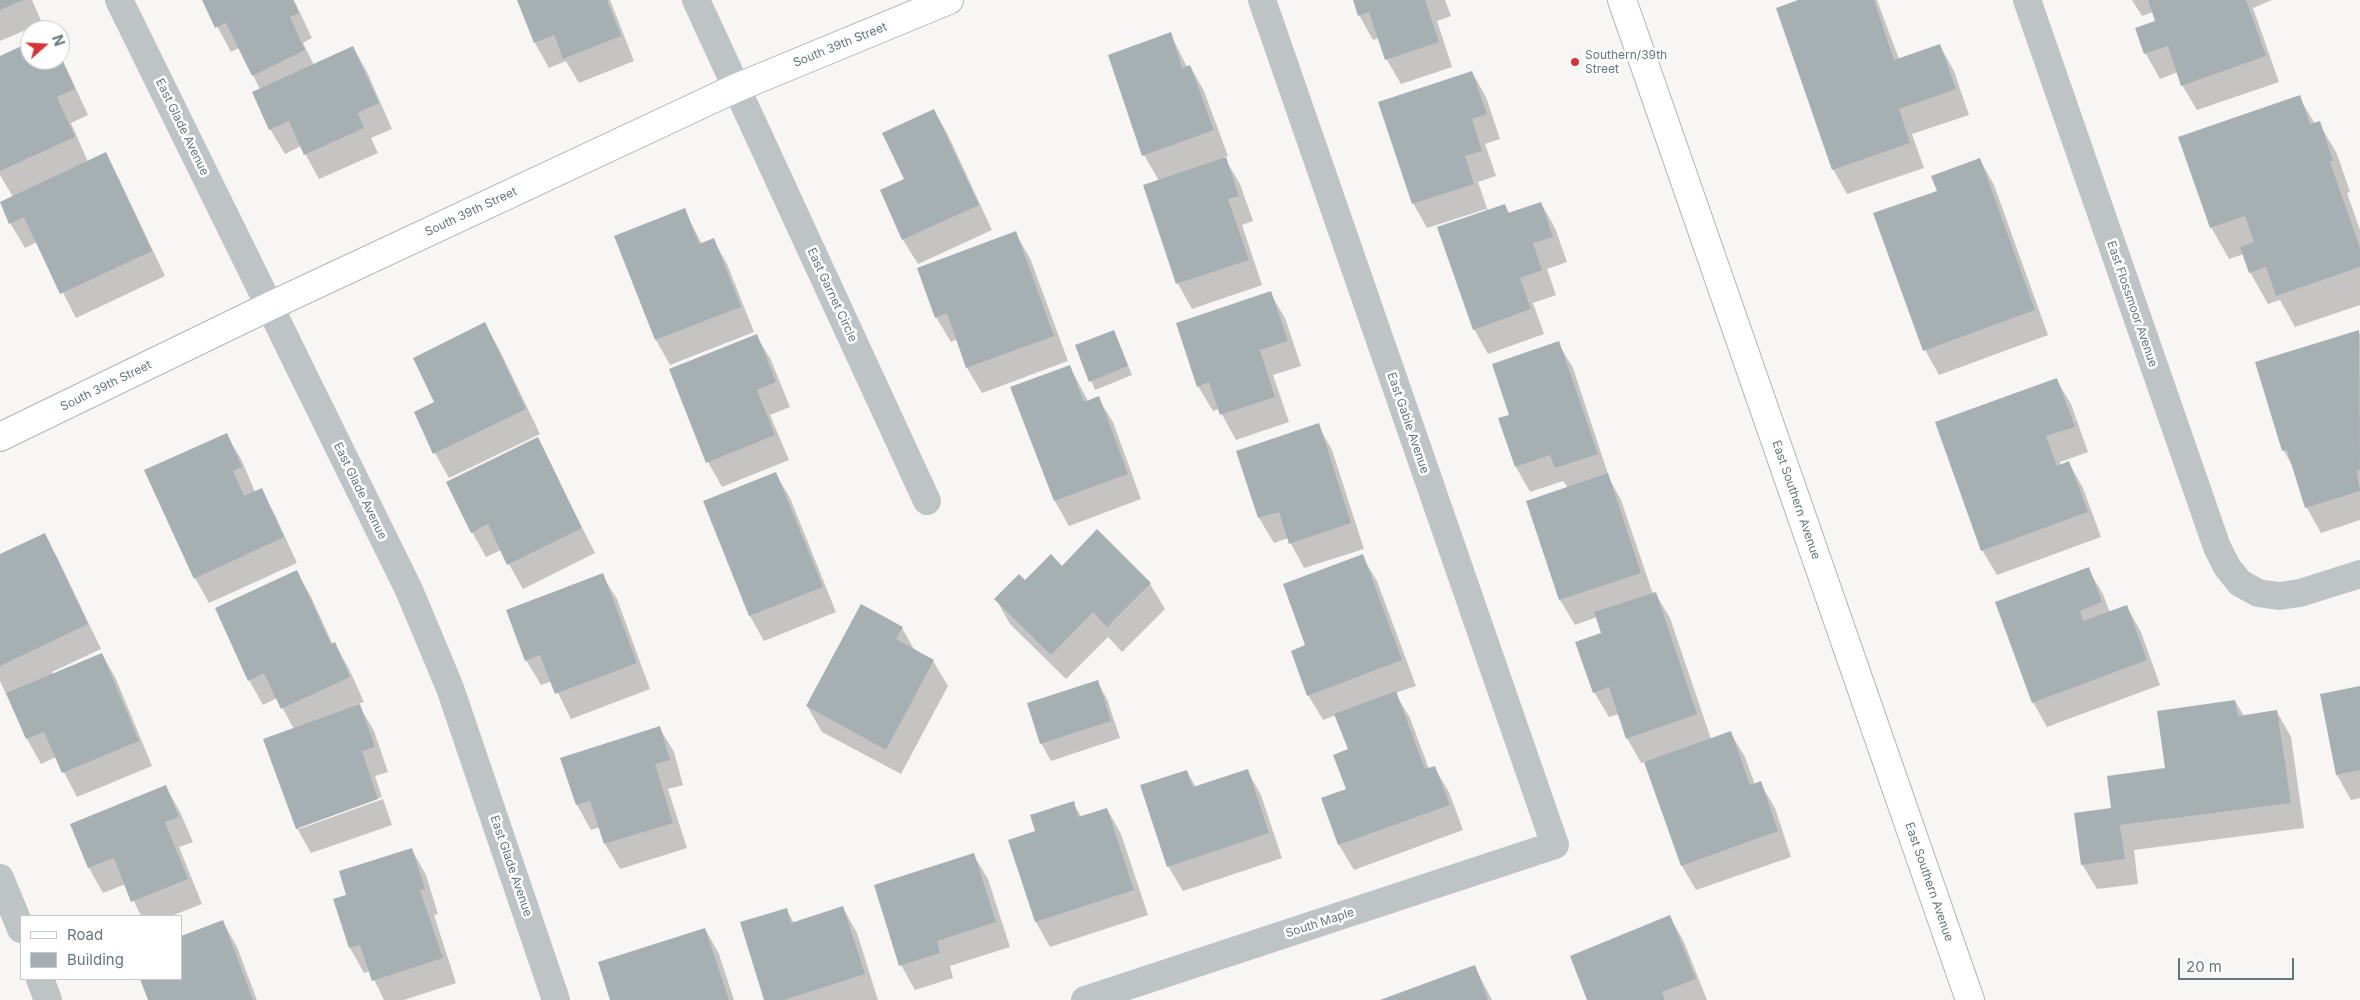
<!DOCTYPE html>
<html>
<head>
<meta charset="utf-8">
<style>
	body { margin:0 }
	#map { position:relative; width:2360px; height:1000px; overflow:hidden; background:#f7f6f4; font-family:Inter,sans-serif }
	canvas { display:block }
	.legend { position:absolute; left:20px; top:915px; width:162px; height:65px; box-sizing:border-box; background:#fff; border:1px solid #c1c9cb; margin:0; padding:6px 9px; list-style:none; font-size:15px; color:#64787d }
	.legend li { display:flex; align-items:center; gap:10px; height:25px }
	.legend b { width:25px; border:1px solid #c1c9cb }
	.north { position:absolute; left:20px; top:20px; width:50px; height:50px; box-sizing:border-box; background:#fff; border:1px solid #c1c9cb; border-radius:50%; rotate:71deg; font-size:14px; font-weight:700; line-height:20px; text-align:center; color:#64787d }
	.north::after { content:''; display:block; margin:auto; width:18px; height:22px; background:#d73535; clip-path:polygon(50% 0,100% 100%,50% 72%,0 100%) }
	.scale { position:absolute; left:2178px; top:958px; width:116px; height:22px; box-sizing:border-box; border:2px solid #64787d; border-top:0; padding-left:6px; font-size:15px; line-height:18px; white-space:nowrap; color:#64787d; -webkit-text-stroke:4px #fff; paint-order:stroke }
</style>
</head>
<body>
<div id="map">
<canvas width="2360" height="1000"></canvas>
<ul class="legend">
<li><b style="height:6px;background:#fff"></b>Road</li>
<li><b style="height:14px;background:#a6b0b3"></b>Building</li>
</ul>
<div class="north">N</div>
<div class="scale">20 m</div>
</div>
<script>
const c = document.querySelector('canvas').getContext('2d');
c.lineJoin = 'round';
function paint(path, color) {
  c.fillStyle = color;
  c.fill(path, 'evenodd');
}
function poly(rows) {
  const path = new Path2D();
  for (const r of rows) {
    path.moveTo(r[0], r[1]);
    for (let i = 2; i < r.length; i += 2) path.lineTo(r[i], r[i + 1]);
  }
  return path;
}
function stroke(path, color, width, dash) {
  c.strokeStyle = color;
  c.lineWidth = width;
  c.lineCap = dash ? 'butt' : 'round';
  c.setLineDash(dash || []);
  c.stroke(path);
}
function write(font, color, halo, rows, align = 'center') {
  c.font = font + ' Inter,sans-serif';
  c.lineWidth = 5;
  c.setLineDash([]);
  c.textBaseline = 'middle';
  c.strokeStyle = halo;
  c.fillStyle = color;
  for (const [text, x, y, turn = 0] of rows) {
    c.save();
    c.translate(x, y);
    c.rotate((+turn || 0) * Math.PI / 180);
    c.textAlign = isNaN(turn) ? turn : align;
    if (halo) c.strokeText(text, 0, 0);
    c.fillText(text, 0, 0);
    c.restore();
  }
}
paint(poly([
	[0,0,32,0,42,23,0,41],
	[203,0,294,0,312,38,303,43,314,65,353,47,367,72,392,129,371,138,378,153,319,179,301,146,285,154,270,129,260,89,239,48,231,52],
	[518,0,610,0,634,61,579,83,566,61,549,68,535,43],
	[1354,0,1445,0,1451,16,1437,21,1452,67,1401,84,1387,60,1379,38,1373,40,1359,15],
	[1802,0,1877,0,1899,59,1940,46,1954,71,1969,115,1912,134,1924,168,1847,194,1833,169],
	[2132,0,2272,0,2253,8,2279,82,2197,110,2182,85,2178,72,2160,79,2146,54,2137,29,2156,22,2153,12,2142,16],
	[1170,33,1187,67,1190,66,1204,91,1228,156,1224,157,1240,184,1253,221,1242,225,1262,285,1192,309,1178,284,1145,186,1159,181,1144,155],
	[30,43,30,60,60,60,60,54,88,115,71,123,88,162,105,154,119,179,165,276,76,318,37,242,25,248,10,223,13,197,0,175,0,57],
	[1472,72,1486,97,1500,139,1485,144,1496,176,1478,182,1488,211,1505,205,1510,214,1541,203,1555,228,1567,262,1547,269,1556,295,1533,303,1544,334,1488,354,1474,329,1486,209,1427,228,1413,203],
	[2299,97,2315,124,2319,123,2337,154,2350,192,2347,193,2360,230,2360,305,2295,327,2280,300,2268,304,2250,272,2244,254,2229,259,2211,227],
	[934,110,948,135,992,230,918,264,903,240,881,191,905,180],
	[1980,160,1994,185,2048,335,1939,375,1925,350,1875,214,1938,191],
	[684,210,702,244,713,239,727,264,754,332,670,365,656,340,616,237],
	[1015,233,1030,258,1068,361,982,393,967,368,957,339,951,342,936,317],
	[1270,293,1285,318,1301,366,1273,375,1289,422,1236,440,1219,409,1213,411,1198,386],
	[485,324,499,349,540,434,449,478,435,453],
	[2358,331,2360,334,2360,520,2321,533,2307,508,2295,471,2284,451,2256,363],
	[756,335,771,360,790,407,770,415,789,460,722,487,708,462],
	[1118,340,1132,375,1095,390,1077,346],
	[1558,343,1573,368,1610,480,1621,500,1653,594,1655,593,1670,618,1711,739,1730,732,1745,757,1755,785,1760,783,1775,808,1791,857,1696,890,1682,866,1645,762,1641,763,1627,738,1619,714,1609,717,1594,692,1603,634,1597,617,1575,625,1560,600,1527,502,1568,488,1563,481,1530,492,1516,467,1511,416],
	[1070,367,1088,401,1098,398,1113,422,1141,499,1069,526,1055,501,1012,388],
	[2056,379,2071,404,2088,452,2060,462,2061,466,2069,463,2083,488,2101,537,1997,575,1982,550],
	[1318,425,1332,450,1364,549,1304,568,1288,538,1274,543,1259,518],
	[226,434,241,459,255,492,261,490,275,515,297,563,209,603,195,578],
	[537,439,595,553,523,589,501,550,486,557,472,532],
	[776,474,790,498,836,612,764,641,750,616],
	[1097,531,1150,584,1165,609,1122,652,1108,637,1066,679,1010,624,996,599,1025,581,1062,567],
	[44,534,58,559,101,649,52,672,53,674,102,654,116,679,152,766,77,797,56,757,41,764,27,739,0,681,0,555],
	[1362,556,1377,581,1416,686,1395,693,1410,718,1429,769,1434,767,1449,792,1463,830,1354,870,1339,845,1323,799,1347,790,1350,750,1336,715,1323,720,1308,695,1307,646],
	[2088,569,2103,594,2110,613,2127,607,2141,632,2160,685,2047,727,2033,702],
	[297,572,311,597,333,645,335,644,349,669,364,702,358,704,374,731,388,772,375,776,382,797,299,826,299,829,383,799,392,825,311,853,297,828,294,729,277,698,263,705,249,680],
	[602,575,617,599,650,689,571,719,552,681,541,685,526,660],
	[902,628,915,651,933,661,948,686,901,774,822,732,807,706],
	[1097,681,1107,699,1120,738,1051,761,1041,743],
	[2360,687,2360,798,2351,800,2337,775],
	[2235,701,2244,716,2277,712,2291,737,2304,828,2134,850,2138,884,2097,889,2082,864,2113,809,2166,769],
	[659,727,674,752,683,785,668,789,687,848,620,869,605,844,600,827,591,830,577,805,562,759],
	[1247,770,1261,795,1282,858,1183,891,1168,866,1186,771,1196,787],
	[166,787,180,812,193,842,179,847,202,904,171,916,141,916,126,884,103,893,89,868,71,824],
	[1073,803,1082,818,1107,809,1121,834,1148,915,1050,947,1036,922,1010,840,1037,832],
	[412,850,426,875,438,914,434,915,456,983,404,1000,384,1000,370,971,364,973,350,948,348,896],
	[973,854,988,879,1010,947,950,966,953,978,915,990,901,965],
	[843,908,857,933,878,1000,766,1000,786,909,794,923],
	[1670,917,1684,942,1707,1000,1588,1000],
	[223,922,237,947,257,1000,149,1000,141,979,181,979],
	[705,929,719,954,734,1000,612,1000],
	[1475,967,1492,1000,1383,1000]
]), '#0003');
paint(poly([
	[0,0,23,0,0,10],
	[202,0,293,0,299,13,290,17,305,50,252,76,226,23,215,28],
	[517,0,607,0,621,36,563,59,554,35,534,43],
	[1353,0,1425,0,1439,42,1385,60,1369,12,1358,16],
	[1798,0,1874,0,1894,60,1940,44,1956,89,1899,109,1910,143,1832,170,1776,8],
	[2148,0,2246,0,2266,56,2181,86,2168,46,2144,54,2135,28,2155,21],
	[1171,32,1182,68,1190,65,1214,130,1142,156,1108,55],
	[30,42,30,60,60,60,60,56,75,89,57,97,75,137,0,171,0,56],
	[353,46,379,103,358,113,364,128,304,155,289,121,269,130,252,92],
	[1472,71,1487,114,1472,119,1482,151,1465,156,1474,184,1412,204,1378,102],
	[2300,95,2310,124,2320,121,2333,161,2330,162,2360,248,2360,267,2276,296,2266,267,2249,273,2240,247,2254,242,2245,216,2210,228,2178,137],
	[934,109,979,205,902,240,880,190,904,179,882,133],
	[106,152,152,251,60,294,24,217,9,224,0,202],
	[1226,157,1239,196,1228,199,1249,260,1176,284,1143,185],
	[1980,158,2035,310,1923,351,1873,213,1937,191,1931,176],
	[1541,202,1553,237,1533,243,1542,270,1520,278,1531,309,1473,330,1437,227,1505,204,1508,213],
	[685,208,699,244,714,238,741,307,655,340,614,236],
	[1016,231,1054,336,966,368,947,313,935,318,917,268],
	[1271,291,1288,341,1260,350,1275,397,1220,415,1209,382,1197,387,1176,323],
	[485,322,526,409,433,454,414,412,434,402,413,358],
	[1114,330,1128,366,1089,382,1075,345],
	[2359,330,2360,470,2357,471,2360,491,2305,508,2287,450,2282,451,2255,362],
	[757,334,776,382,757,390,775,435,706,463,669,369],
	[1559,341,1598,454,1555,468,1550,455,1515,467,1498,418,1509,415,1492,364],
	[1070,365,1084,402,1099,396,1128,474,1054,501,1010,387],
	[2057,378,2075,427,2046,436,2057,466,2069,461,2088,512,1981,551,1935,422],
	[1319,423,1351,523,1289,544,1279,512,1258,518,1236,451],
	[227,433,242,467,233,471,244,496,262,488,284,537,194,579,144,470],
	[538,437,582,528,507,565,488,524,471,533,446,482],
	[776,472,823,587,749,616,703,501],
	[1608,473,1641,573,1559,600,1526,501],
	[1097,529,1151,583,1107,627,1093,612,1051,655,994,599,1019,574,1025,580,1051,554,1062,566],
	[45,533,88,624,0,666,0,554],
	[1363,554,1402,660,1307,696,1291,651,1305,645,1283,584],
	[2089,567,2102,602,2080,611,2083,621,2127,605,2147,660,2032,703,1995,602],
	[297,570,331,644,335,642,350,677,281,709,264,673,248,681,215,608],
	[603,573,637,663,555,694,540,655,525,661,506,610],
	[1656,592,1697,714,1626,739,1609,687,1593,693,1575,642,1601,633,1594,612],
	[861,604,903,627,896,639,934,660,886,750,806,706],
	[102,653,139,741,62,773,44,732,26,739,6,693],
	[1098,680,1111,721,1040,744,1027,703],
	[2360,686,2360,770,2336,775,2320,694],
	[1396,691,1425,769,1435,766,1450,805,1338,845,1321,798,1346,789,1333,755,1348,749,1334,714],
	[2235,700,2238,716,2277,710,2291,803,2120,825,2125,859,2081,865,2074,813,2111,808,2107,776,2165,768,2157,711],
	[360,704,375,747,362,751,378,799,296,829,263,739],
	[660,726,670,760,655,764,673,823,604,844,590,801,576,805,560,758],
	[1731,731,1750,785,1761,781,1778,831,1681,866,1644,762],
	[1248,769,1269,833,1167,867,1140,785,1187,770,1193,787],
	[166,785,179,817,165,822,188,879,131,902,114,858,88,868,70,824],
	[1074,801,1078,817,1107,808,1134,890,1035,922,1008,840,1035,831,1030,815],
	[412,848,425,889,420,890,443,958,372,981,360,945,349,948,333,899,346,895,339,871],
	[974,853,996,922,937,941,940,953,899,966,874,885],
	[843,906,865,974,784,1000,764,1000,740,922,787,908,791,923],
	[1670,915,1696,979,1662,992,1665,1000,1587,1000,1570,956],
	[223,920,253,1000,148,1000,140,979,181,979,181,936],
	[705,928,729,1000,610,1000,598,962],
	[1475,965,1488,1000,1380,1000]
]), '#a6b0b3');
const secondary = poly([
	[1622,0,1970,1000],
	[0,437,270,306,736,88,949,0]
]);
stroke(secondary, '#afb7b9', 30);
stroke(poly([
	[119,0,409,590,450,688,556,1000],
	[696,0,927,501],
	[2027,0,2217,547,2227,567,2240,583,2258,593,2279,596,2300,593,2360,574],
	[0,878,21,929],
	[40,979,48,1000],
	[1085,1000,1555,845,1262,0]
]), '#bec4c6', 28);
stroke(secondary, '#fff', 28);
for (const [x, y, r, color] of [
	[1575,62,5,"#d73535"]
]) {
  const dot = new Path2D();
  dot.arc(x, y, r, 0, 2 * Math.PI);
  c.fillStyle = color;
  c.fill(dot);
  stroke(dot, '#fff', 2);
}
write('12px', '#64787d', '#fff', [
	["South 39th Street",840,45,-22],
	["East Glade Avenue",182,127,64],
	["South 39th Street",471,212,-25],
	["East Garnet Circle",832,295,65],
	["East Flossmoor Avenue",2132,304,71],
	["South 39th Street",106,386,-26],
	["East Gable Avenue",1408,423,71],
	["East Glade Avenue",360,491,64],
	["East Southern Avenue",1796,500,71],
	["East Glade Avenue",511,866,71],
	["East Southern Avenue",1929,882,71],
	["South Maple",1320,923,-18]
]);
write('12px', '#64787d', '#fff', [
	["Southern/39th",1585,55],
	["Street",1585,69]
], 'left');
</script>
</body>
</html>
